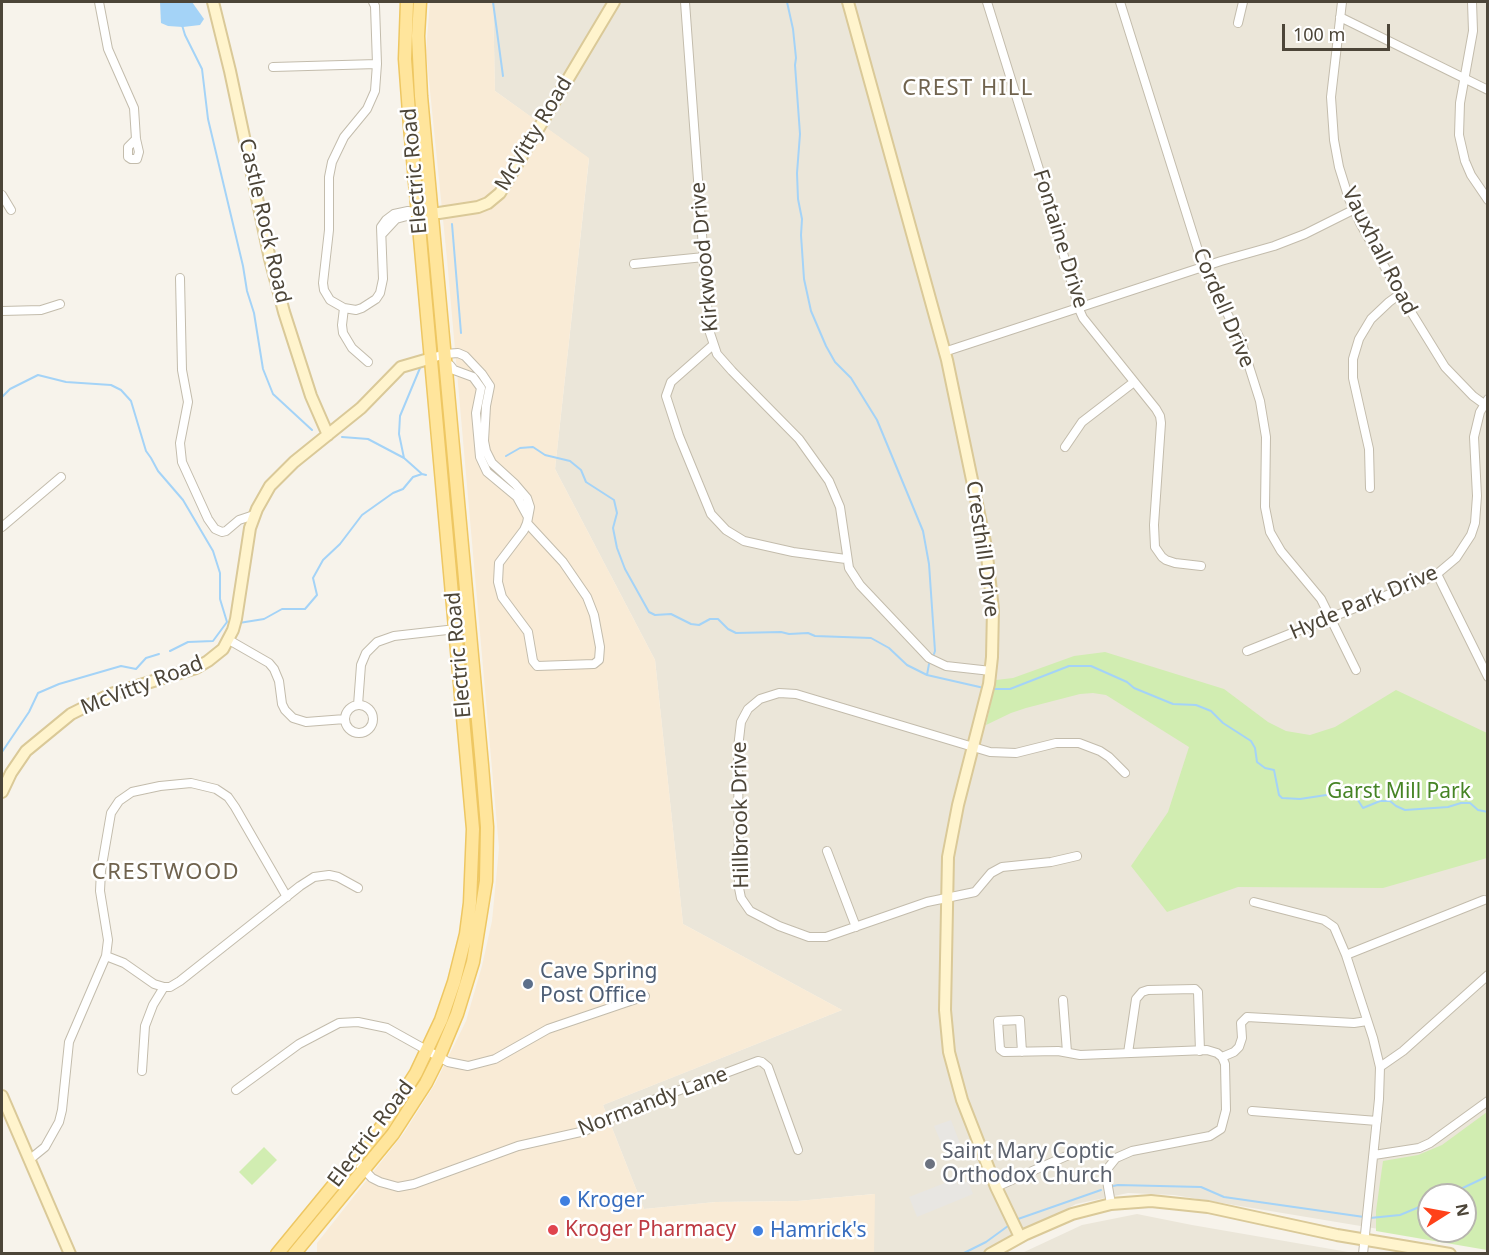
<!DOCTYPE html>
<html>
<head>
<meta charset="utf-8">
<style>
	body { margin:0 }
	#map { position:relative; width:1489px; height:1255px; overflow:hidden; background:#f7f3eb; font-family:"Noto Sans",sans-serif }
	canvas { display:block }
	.frame { position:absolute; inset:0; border:3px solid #4c4538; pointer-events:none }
	.north { position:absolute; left:1417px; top:1183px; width:60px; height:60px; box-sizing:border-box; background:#fff; border:2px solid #b7b5af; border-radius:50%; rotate:79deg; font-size:16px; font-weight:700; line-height:24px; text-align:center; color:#4c4538 }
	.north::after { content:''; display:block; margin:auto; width:21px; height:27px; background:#ff421a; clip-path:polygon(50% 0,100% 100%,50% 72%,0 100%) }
	.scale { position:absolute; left:1282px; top:24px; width:108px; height:27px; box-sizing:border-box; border:3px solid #4c4538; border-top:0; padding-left:8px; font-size:18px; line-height:21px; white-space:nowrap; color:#4c4538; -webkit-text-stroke:4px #fff; paint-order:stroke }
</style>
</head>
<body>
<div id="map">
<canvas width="1489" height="1255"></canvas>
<div class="frame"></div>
<div class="north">N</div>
<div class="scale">100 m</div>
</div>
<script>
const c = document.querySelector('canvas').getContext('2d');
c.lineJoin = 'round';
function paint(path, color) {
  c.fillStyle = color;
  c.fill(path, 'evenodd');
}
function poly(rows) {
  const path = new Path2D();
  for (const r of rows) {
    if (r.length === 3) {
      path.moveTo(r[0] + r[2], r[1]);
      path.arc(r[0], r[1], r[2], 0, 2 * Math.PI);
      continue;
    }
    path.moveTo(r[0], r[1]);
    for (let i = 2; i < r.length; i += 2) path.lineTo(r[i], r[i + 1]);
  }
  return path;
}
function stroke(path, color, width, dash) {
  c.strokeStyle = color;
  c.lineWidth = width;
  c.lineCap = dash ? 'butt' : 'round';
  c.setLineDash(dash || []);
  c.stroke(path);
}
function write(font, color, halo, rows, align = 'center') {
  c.font = font + ' "Noto Sans",sans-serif';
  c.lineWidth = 5;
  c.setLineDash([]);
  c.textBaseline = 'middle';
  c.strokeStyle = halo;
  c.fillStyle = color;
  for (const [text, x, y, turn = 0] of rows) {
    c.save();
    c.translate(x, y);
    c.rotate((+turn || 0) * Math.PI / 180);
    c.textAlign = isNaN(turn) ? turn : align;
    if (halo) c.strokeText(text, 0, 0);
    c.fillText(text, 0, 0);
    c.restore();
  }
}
paint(poly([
	[493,2,1487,2,1487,1247,1174,1195,1128,1193,1076,1204,980,1254,874,1253,874,1194,798,1201,716,1202,644,1209,603,1105,842,1010,683,924,655,660,555,469,589,159,495,91],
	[1429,1195,1465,1195,1465,1231,1429,1231],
	[1137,1214,1192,1225,1354,1253,1022,1253,1082,1225]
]), '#ebe6d9');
paint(poly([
	[430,2,493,2,495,91,589,158,555,469,655,660,683,924,842,1010,603,1105,644,1209,716,1202,798,1201,875,1194,874,1253,317,1254,317,1243,404,1133,435,1084,466,1021,482,966,492,921,499,848,447,259,426,51]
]), '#f9ebd6');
paint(poly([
	[1105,652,1224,689,1268,722,1286,731,1310,735,1335,727,1396,690,1487,733,1487,858,1383,888,1238,887,1167,912,1131,866,1168,812,1189,747,1106,695,1093,693,1080,694,1026,708,1011,713,986,725,996,680,1013,678,1074,656],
	[1487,1112,1487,1250,1376,1231,1376,1211,1383,1161,1418,1155,1442,1145],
	[1429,1195,1465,1195,1465,1231,1429,1231],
	[264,1147,277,1160,252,1185,239,1172]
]), '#d1edb1');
paint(poly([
	[951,1120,961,1146,945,1152,934,1126],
	[955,1179,958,1185,968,1181,973,1194,917,1217,909,1197]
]), '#e8e6e2');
paint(poly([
	[160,2,192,2,204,19,200,25,183,27,168,26,161,23]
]), '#a4d3f7');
stroke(poly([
	[493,2,503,76],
	[787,2,793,29,796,58,795,65,800,134,797,173,798,199,802,219,801,235,804,279,811,311,826,346,835,362,851,378,877,420,923,531,929,564,935,651,934,654],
	[182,25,185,35,202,69,208,119,243,266,247,291,254,313,263,369,273,394,312,430],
	[452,224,461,333],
	[2,397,10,389,38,375,66,382,111,385,121,390,131,401,146,451,151,458,158,471,183,500,213,551,220,573,220,599,227,622],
	[342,437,368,439,404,458,422,474],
	[506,456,520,448,533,447,545,455,570,461,581,470,586,482,614,500,617,513,613,528,617,548,625,569,649,612,655,615,671,614,691,624,699,625,710,619,718,619,728,629,736,633,781,632,789,634,808,633,815,636,871,638,889,648,907,665,927,675,984,688],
	[404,458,399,434,400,416,420,368],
	[239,623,264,619,282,609,305,609,317,595,313,578,323,560,340,544,362,515,393,493,403,489,413,477,422,474,426,475],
	[170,651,188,642,213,641,227,622],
	[927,675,929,664],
	[990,689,1010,689,1069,666,1091,666,1127,682,1134,688,1173,704,1196,705,1211,711,1223,723,1251,741,1255,748,1257,762,1265,768,1274,770,1279,795,1282,798,1300,799,1346,792,1354,794,1363,808,1380,801,1390,801,1396,806,1405,810,1448,807,1461,803,1470,803,1478,810,1488,812],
	[2,752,29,712,38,693,59,684,121,666,136,669,146,658,159,654],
	[1113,1186,1118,1185,1201,1187,1224,1197,1364,1217],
	[1448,1195,1488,1176],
	[1370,1218,1400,1215,1429,1203],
	[1018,1219,1101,1190],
	[962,1254,986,1242,1008,1226]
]), '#a4d3f7', 2);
const street = poly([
	[99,2,108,49,134,108,136,139,139,152,137,159,131,159,128,157,128,147,136,139],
	[373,2,375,6,377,64,375,91,367,109,344,137,332,162,329,177,329,230,323,283,324,290,330,300,344,308,356,310,362,308,376,299,380,293,383,279,381,227,386,220,394,214,408,211,418,213],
	[685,2,709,330,717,354,732,371,799,439,829,481,840,507,849,568,860,585,929,658,946,666,991,671],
	[987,2,1042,179,1079,309,1083,318,1156,409,1160,416,1161,423,1154,525,1155,547,1162,557,1166,560,1175,563,1201,566],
	[1120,2,1202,263,1241,341,1260,401,1266,437,1265,507,1270,532,1281,551,1321,599,1356,670],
	[1342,2,1331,97,1334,140,1339,167,1349,199,1360,223,1400,294,1445,367,1473,396,1484,404],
	[1472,2,1473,31,1460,103,1459,135,1465,161,1471,175,1488,200],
	[1340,17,1488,90],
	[1238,23,1243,2],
	[273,67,377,64],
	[2,195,11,210],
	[383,233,396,219,407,216],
	[634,264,704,257],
	[180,278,182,370,188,402,180,443,182,462,208,519,215,529,222,532,226,531,239,520,254,515],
	[344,308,342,325,343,333,352,348,368,362],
	[2,311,41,310,60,304],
	[713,345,671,382,666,396,679,436,711,514,726,530,744,541,793,552,846,559],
	[944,352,1221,261,1274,246,1305,234,1353,210],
	[432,358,445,354,458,353,465,356,482,374,490,386,486,406,484,441,486,451,492,463,515,484,527,498,530,507,527,523],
	[444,363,450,365,454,370,473,377,481,388,476,413,480,457,487,472,517,497,528,517],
	[1065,447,1082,422,1134,382],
	[1370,488,1369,449,1353,378,1353,359,1359,339,1371,319,1389,302,1400,294],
	[527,523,563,562,587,597,594,615,600,647,599,660,594,664,537,666,533,661,528,632,502,597,498,582,499,563,524,530,527,523],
	[2,527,61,477],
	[1437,574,1488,677],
	[229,640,269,663,274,669,279,681,282,704,285,710,293,718,306,722,345,719],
	[1247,651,1425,580,1437,574,1456,558,1471,535,1475,523,1477,496,1474,437,1480,412,1488,399],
	[359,719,14],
	[358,705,361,665,366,653,377,642,394,636,456,629],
	[827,851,856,927],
	[1077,856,1051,862,1002,867,991,873,975,892,927,902,826,937,809,937,779,926,750,911,741,898,739,888,738,748,741,722,748,709,760,699,779,693,796,694,990,752,1016,753,1056,743,1079,743,1100,751,1109,757,1125,773],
	[1254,902,1324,920,1334,927,1346,955,1373,1038,1380,1067,1379,1099,1363,1254],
	[1346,955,1484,900],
	[106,956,124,963,154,984,164,987],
	[1063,1000,1067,1052],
	[1022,1052,1020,1020,998,1021,1000,1049,1004,1052,1058,1051,1080,1055,1207,1050,1217,1053,1222,1057,1225,1064,1226,1110,1221,1129,1210,1136,1132,1151,1116,1158,1108,1168,1106,1175,1111,1204],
	[1128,1053,1136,999,1142,992,1148,990,1195,989,1198,992,1200,1051],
	[1222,1057,1234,1052,1239,1047,1242,1038,1241,1023,1247,1017,1354,1023,1367,1021],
	[1380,1067,1403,1051,1488,975],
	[142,1071,145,1026,153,1005,164,987,170,987,180,981,300,886,314,877,329,875,338,877,358,888],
	[236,1090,299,1044,339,1023,358,1022,387,1028,448,1062,468,1066,495,1059,548,1029,645,996],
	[1252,1111,1377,1121],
	[1374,1155,1419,1148,1430,1143,1488,1101],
	[29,1160,45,1147,59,1122,62,1110,69,1042,106,956,108,940,100,891,101,871,111,813,119,801,132,792,160,786,191,783,216,789,228,797,235,807,287,897],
	[355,1160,372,1178,380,1182,398,1187,414,1184,518,1146,585,1131,637,1106,758,1061,762,1062,768,1067,798,1150],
	[996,1187,1071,1154]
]);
const secondary = poly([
	[213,2,230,71,270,259,284,312,311,396,328,435],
	[848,2,947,360,986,547,993,609,992,657,989,684,958,805,948,857,945,1010,949,1052,962,1100,996,1187,1020,1237],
	[418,213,439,213,478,207,488,203,500,193,614,2],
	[2,792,11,773,26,751,71,714,111,694,196,668,208,661,223,649,233,630,236,619,250,528,257,509,270,486,294,462,361,408,401,367,432,358],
	[2,1096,70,1254],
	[990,1254,1026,1234,1072,1214,1111,1204,1151,1201,1208,1207,1337,1235,1450,1254]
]);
const primary = poly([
	[277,1254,383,1125,416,1073,441,1020,454,982,466,934,470,903,473,829,410,126,405,59,407,2],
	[294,1254,393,1134,426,1083,439,1057,457,1014,473,962,486,881,487,827,482,765,421,96,418,36,420,2]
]);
stroke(street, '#c3bcac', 10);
stroke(secondary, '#dac998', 14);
stroke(primary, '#eec762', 15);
stroke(street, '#fff', 8);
stroke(secondary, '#fff4cd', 10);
stroke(primary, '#ffe59c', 12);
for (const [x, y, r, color] of [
	[528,984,6,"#5c6f8a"],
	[930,1164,6,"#6b7280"],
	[565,1201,6,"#3f7fe0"],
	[553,1230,6,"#e0444e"],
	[758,1231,6,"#3f7fe0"]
]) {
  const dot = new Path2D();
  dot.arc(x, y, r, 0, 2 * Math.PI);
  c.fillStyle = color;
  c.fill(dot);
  stroke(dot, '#fff', 2);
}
write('21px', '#4c4538', '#fff', [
	["McVitty Road",534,134,-59],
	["Electric Road",415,171,-95],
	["Castle Rock Road",264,221,77],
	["Fontaine Drive",1060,239,73],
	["Vauxhall Road",1379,251,63],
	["Kirkwood Drive",705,257,-95],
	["Cordell Drive",1223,308,67],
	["Cresthill Drive",982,549,82],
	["Hyde Park Drive",1364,603,-23],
	["Electric Road",459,655,-95],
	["McVitty Road",142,686,-21],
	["Hillbrook Drive",741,815,-91],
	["Normandy Lane",653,1102,-21],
	["Electric Road",371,1134,-53]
]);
write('21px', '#468425', '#fff', [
	["Garst Mill Park",1399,792]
]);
write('21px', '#4e5e75', '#fff', [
	["Cave Spring",540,972],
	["Post Office",540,996]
], 'left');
write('21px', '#5b616d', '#fff', [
	["Saint Mary Coptic",942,1152],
	["Orthodox Church",942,1176]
], 'left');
write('21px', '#366cbe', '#fff', [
	["Kroger",577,1201],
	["Hamrick's",770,1231]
], 'left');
write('21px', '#be3a42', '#fff', [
	["Kroger Pharmacy",565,1230]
], 'left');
c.letterSpacing = '1.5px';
write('22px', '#70634e', '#fff', [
	["CREST HILL",968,89],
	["CRESTWOOD",166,873]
]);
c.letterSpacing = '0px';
</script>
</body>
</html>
